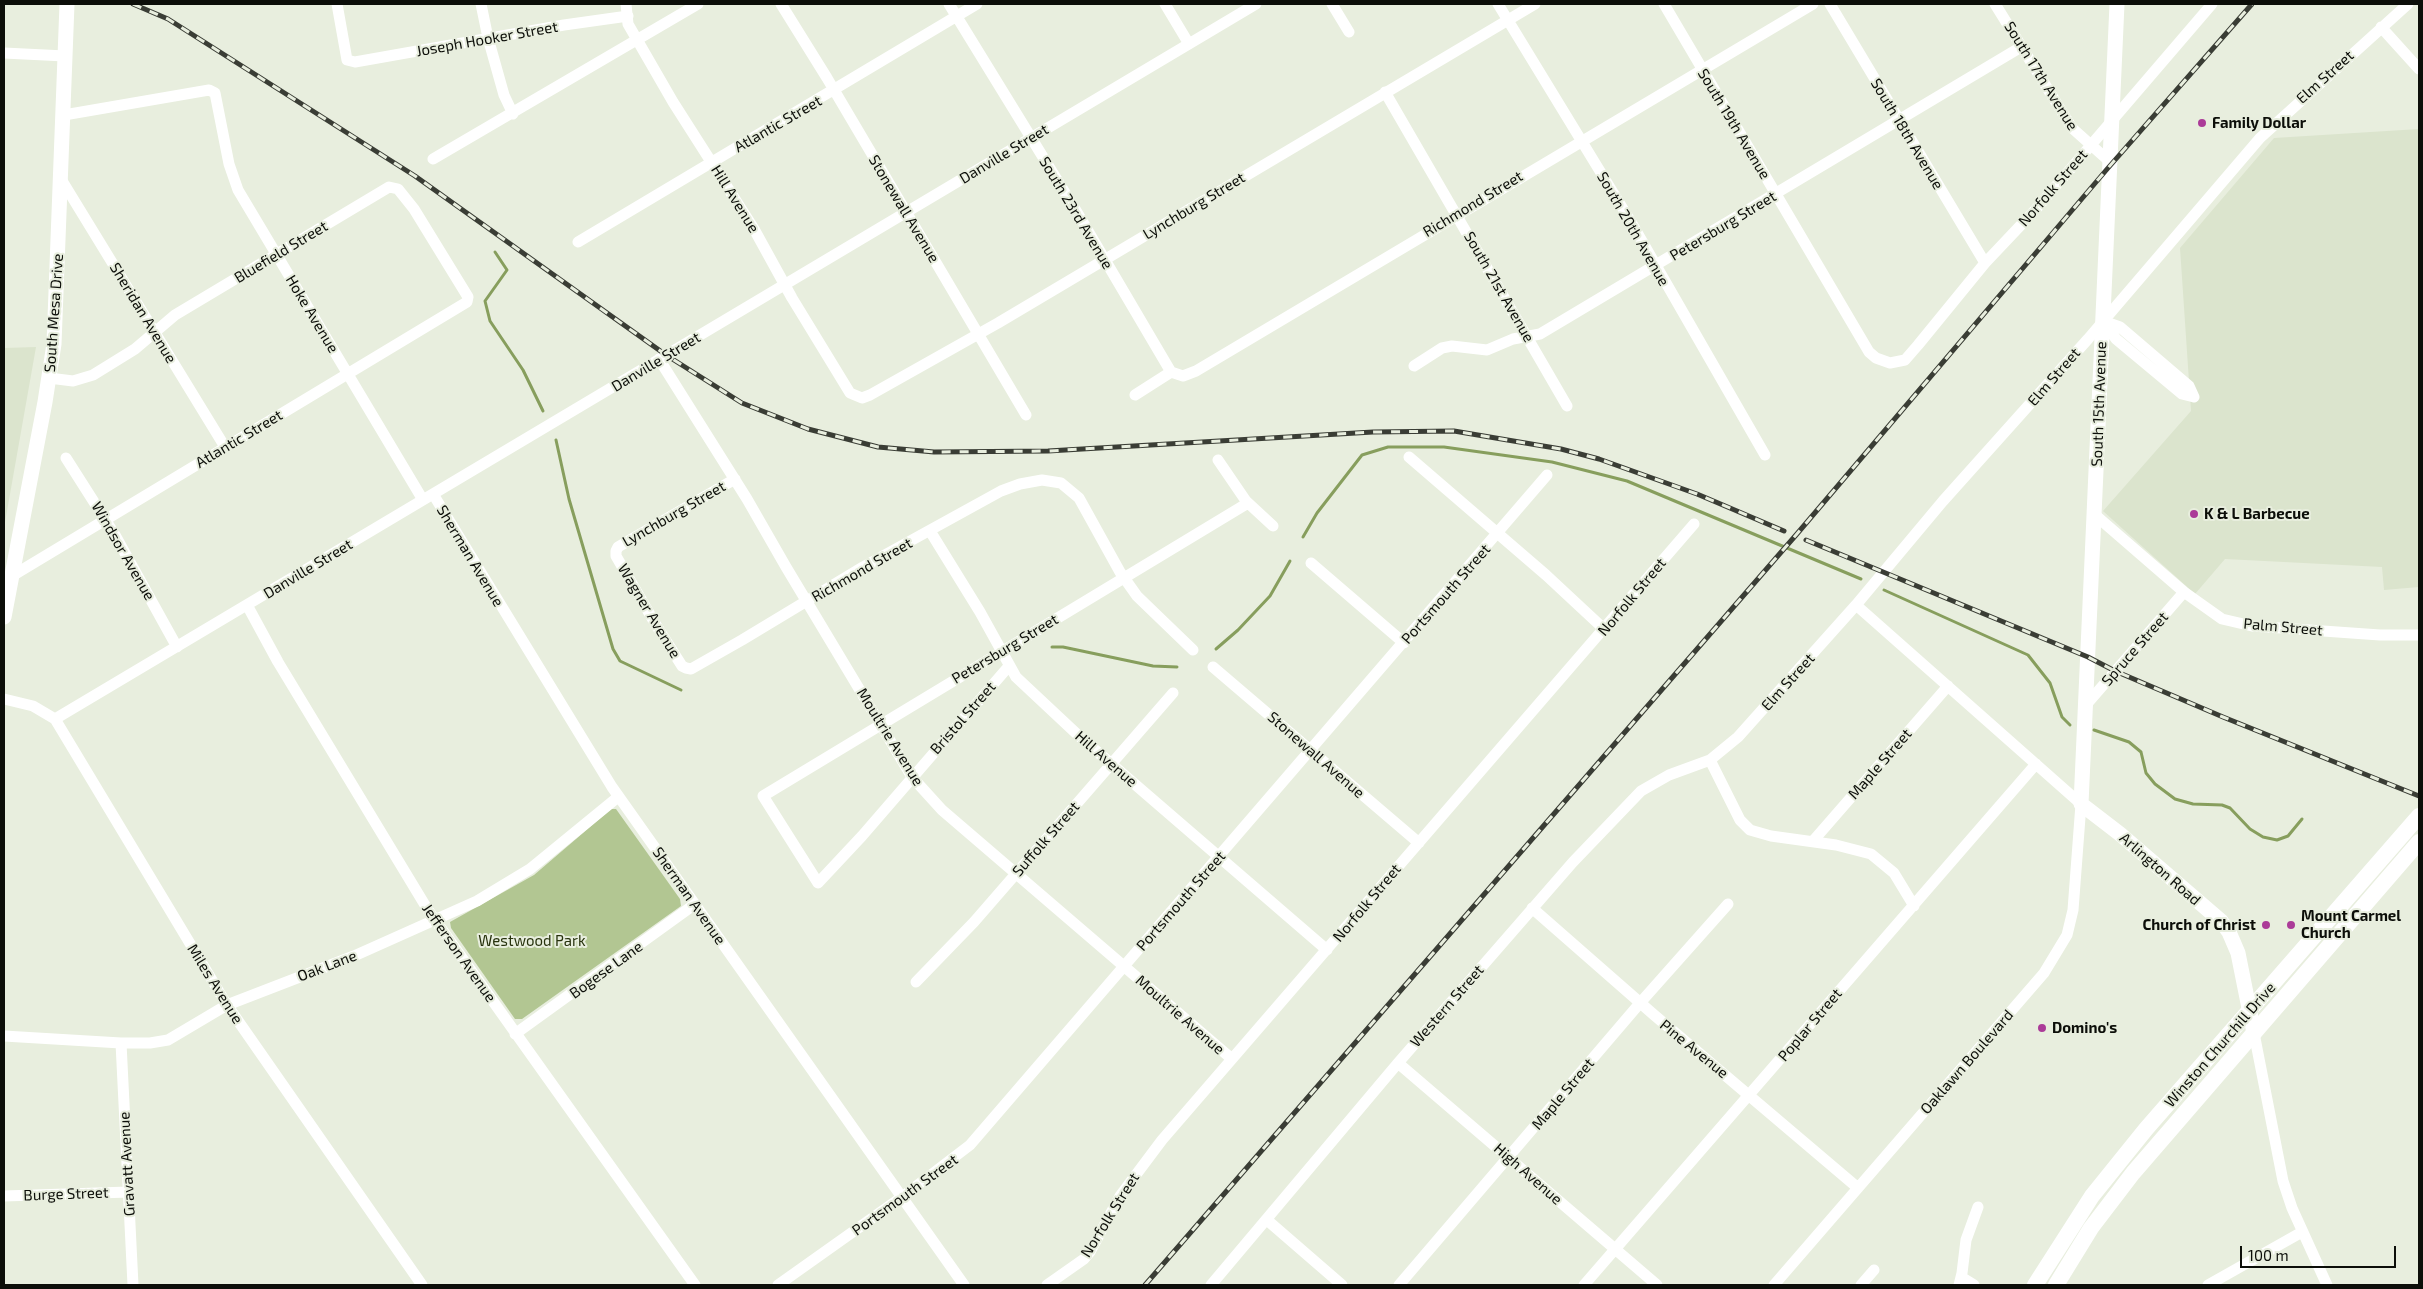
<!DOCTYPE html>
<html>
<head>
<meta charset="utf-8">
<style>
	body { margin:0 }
	#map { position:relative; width:2423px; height:1289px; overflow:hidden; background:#e8eede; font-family:"Exo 2",sans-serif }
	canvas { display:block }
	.frame { position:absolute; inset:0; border:5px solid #0c0e09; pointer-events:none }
	.scale { position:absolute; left:2240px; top:1246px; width:156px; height:22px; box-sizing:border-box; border:2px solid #0c0e09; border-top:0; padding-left:6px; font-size:15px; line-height:18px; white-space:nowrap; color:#0c0e09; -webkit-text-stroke:4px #e8eede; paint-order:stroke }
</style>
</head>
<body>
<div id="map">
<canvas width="2423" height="1289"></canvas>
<div class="frame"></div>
<div class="scale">100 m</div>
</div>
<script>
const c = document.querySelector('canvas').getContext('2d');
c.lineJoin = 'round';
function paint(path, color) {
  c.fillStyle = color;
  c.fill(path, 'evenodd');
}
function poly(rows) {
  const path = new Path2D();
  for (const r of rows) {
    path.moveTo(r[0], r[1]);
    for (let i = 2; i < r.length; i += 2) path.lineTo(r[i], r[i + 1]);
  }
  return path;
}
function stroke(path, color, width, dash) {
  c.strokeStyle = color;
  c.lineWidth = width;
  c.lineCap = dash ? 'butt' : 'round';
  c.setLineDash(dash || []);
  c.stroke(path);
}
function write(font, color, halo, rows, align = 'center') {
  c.font = font + ' "Exo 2",sans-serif';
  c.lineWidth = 4;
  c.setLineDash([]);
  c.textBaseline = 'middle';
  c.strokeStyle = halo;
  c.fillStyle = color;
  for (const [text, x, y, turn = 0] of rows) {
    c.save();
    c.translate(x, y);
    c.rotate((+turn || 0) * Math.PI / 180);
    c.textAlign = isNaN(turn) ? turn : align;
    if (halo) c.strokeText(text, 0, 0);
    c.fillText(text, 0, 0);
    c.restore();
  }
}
paint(poly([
	[2419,129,2419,587,2384,590,2382,567,2225,559,2195,594,2103,511,2191,411,2180,248,2274,138],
	[36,347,4,528,4,348]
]), '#dbe4cd');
paint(poly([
	[611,809,616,809,680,899,681,906,522,1019,515,1019,451,928,450,922,534,875]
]), '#b2c692');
stroke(poly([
	[495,252,507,270,485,301,490,321,523,370,543,411],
	[556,440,569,499,613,649,620,661,681,690],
	[1303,537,1317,513,1362,455,1388,447,1444,447,1552,462,1627,481,1861,579],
	[1884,590,2028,655,2050,683,2062,717,2070,725],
	[1052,647,1063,647,1153,666,1177,667],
	[1216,649,1238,630,1270,596,1290,561],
	[2094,730,2129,742,2141,752,2146,773,2155,784,2175,799,2193,804,2222,805,2230,808,2250,829,2263,837,2277,840,2288,836,2302,819]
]), '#879e5d', 3);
stroke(poly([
	[337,4,347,60,355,62,564,25,628,16],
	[481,4,488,38,504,95,513,114],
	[626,4,628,24,673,102,754,229,792,298,850,393,862,398,870,395,998,323,1535,4],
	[781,4,827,78,1026,415],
	[949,4,1078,214,1171,372],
	[1165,4,1189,44],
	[1332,4,1349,32],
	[1498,4,1631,222,1765,455],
	[1664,4,1869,352,1876,358,1890,363,1905,360,1918,345,1985,263,2037,208,2212,4],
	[1830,4,1985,263],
	[1995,4,2072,128,2109,161],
	[2381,27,2419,69],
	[4,53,65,56],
	[1385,92,1567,406],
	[64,115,209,90,215,93,229,164,238,190,423,500],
	[433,159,698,4],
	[61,179,225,447],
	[578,242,977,4],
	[2103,321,2120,327,2189,386,2194,397],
	[2103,321,2116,339,2182,394,2194,397],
	[659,359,747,499,786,567,912,777,942,810,1232,1059],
	[1414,366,1442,348,1452,346,1487,350,1513,339,1540,334,2021,47],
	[1135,395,1171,372,1183,376,1196,371,1813,4],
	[1409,457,1546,575,1604,629],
	[66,458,115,535,177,647],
	[1218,460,1246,501,1273,526],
	[735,479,618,547,616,551,616,556,656,625,682,666,686,668,691,669,742,640,863,567,1001,491,1020,484,1042,480,1061,483,1079,498,1120,572,1137,596,1193,650],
	[433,494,612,787,964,1285],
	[2094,514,2184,592,2222,619,2252,626,2380,635,2419,635],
	[930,531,980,612,1016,677,1079,736,1327,950],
	[1311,563,1404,643],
	[12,576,467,302,468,297,414,209,398,189,389,187,175,315,135,349,93,375,73,381,49,378],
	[247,605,278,662,428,910,695,1285],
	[1009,666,862,836,818,883,763,796,1248,503],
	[1213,667,1419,843],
	[4,699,33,706,55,719,227,1005,422,1285],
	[2086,705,2184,592],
	[55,719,1256,4],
	[1710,760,1740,820,1750,830,1771,836,1836,845,1871,854,1894,873,1914,906],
	[1813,841,1948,686],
	[1532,908,1653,1014,1858,1188],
	[916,982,974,922,1173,693],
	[2254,1033,2283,1181,2292,1208,2327,1285],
	[515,1034,695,904],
	[4,1036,121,1043,150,1043,168,1040,227,1005,354,956,477,901,530,869,618,797],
	[121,1043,133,1285],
	[1398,1063,1657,1285],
	[4,1196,129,1192],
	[1267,1220,1342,1285],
	[1961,1277,1974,1285],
	[778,1285,902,1197,970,1145,1547,475],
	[1047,1285,1084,1259,1090,1252,1120,1196,1162,1140,1694,524],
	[1211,1285,1398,1063,1573,862,1641,791,1669,775,1710,760,1738,737,1856,605,1943,501,2088,339,2260,138,2408,4],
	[1399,1285,1640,1003,1728,904],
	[1584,1285,2036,764],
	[1774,1285,2044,973,2067,935,2073,910,2081,804,1856,605],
	[1861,1285,1874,1270],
	[1959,1285,1962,1273,1966,1240,1978,1207],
	[2208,1285,2302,1232]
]), '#fff', 11);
stroke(poly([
	[2117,4,2081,804,2120,834,2221,921,2229,932,2238,953,2254,1033],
	[4,617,45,402,54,344,67,4]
]), '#fff', 15);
stroke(poly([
	[2035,1285,2092,1196,2146,1129,2419,816],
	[2056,1285,2091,1228,2133,1173,2419,842]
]), '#fff', 16);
const rail = poly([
	[133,4,168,19,415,176,666,355,742,403,808,429,878,447,934,452,1048,451,1373,432,1454,431,1561,449,1599,459,1697,494,1784,531],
	[1806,540,2088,657,2115,671,2223,717,2419,796],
	[1145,1285,1796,535,2108,168,2252,4]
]);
stroke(rail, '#3a3d35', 5);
stroke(rail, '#e8eede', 3, [9]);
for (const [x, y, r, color] of [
	[2202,123,5,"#ab3b98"],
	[2194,514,5,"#ab3b98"],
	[2266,925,5,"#ab3b98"],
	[2291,925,5,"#ab3b98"],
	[2042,1028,5,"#ab3b98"]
]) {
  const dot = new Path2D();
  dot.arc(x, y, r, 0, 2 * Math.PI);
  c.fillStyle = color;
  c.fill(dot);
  stroke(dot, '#e8eede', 2);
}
write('15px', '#0c0e09', '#e8eede', [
	["Joseph Hooker Street",487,39,-10],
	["South 17th Avenue",2041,76,58],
	["Elm Street",2325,77,-42],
	["Atlantic Street",778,124,-30],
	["South 19th Avenue",1734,124,59],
	["South 18th Avenue",1907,134,59],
	["Danville Street",1004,154,-31],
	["Norfolk Street",2053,188,-49],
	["Hill Avenue",735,199,58],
	["Richmond Street",1473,204,-31],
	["Lynchburg Street",1194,206,-31],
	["Stonewall Avenue",904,209,59],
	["South 23rd Avenue",1076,213,59],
	["Petersburg Street",1723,226,-31],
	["South 20th Avenue",1633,229,60],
	["Bluefield Street",281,252,-31],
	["South 21st Avenue",1499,287,60],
	["South Mesa Drive",54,313,-86],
	["Sheridan Avenue",143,313,59],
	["Hoke Avenue",312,314,59],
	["Danville Street",656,362,-31],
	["Elm Street",2054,377,-49],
	["South 15th Avenue",2099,404,-88],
	["Atlantic Street",239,439,-31],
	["Lynchburg Street",674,514,-30],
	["Windsor Avenue",123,551,60],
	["Sherman Avenue",470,556,59],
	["Danville Street",308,569,-31],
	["Richmond Street",862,570,-30],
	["Portsmouth Street",1446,594,-49],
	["Norfolk Street",1632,597,-50],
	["Wagner Avenue",649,611,59],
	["Palm Street",2283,627,5],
	["Petersburg Street",1005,649,-31],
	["Spruce Street",2135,649,-49],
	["Elm Street",1788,682,-48],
	["Bristol Street",963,718,-49],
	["Moultrie Avenue",890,737,58],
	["Stonewall Avenue",1316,755,41],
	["Hill Avenue",1106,759,41],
	["Maple Street",1880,764,-49],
	["Suffolk Street",1046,839,-49],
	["Arlington Road",2160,869,41],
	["Sherman Avenue",689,896,55],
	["Portsmouth Street",1181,901,-49],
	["Norfolk Street",1367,903,-50],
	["Jefferson Avenue",459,953,55],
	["Oak Lane",327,966,-21],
	["Bogese Lane",606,970,-36],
	["Miles Avenue",215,984,58],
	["Western Street",1447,1006,-49],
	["Moultrie Avenue",1180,1015,41],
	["Poplar Street",1810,1025,-50],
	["Winston Churchill Drive",2220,1045,-49],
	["Pine Avenue",1694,1049,39],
	["Oaklawn Boulevard",1967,1062,-49],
	["Maple Street",1563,1094,-50],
	["Gravatt Avenue",127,1164,-93],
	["High Avenue",1528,1174,41],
	["Burge Street",66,1194,-2],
	["Portsmouth Street",905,1195,-36],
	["Norfolk Street",1110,1215,-58]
]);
write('bold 15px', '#0c0e09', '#e8eede', [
	["Family Dollar",2212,123],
	["K & L Barbecue",2204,514],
	["Mount Carmel",2301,916],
	["Church",2301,933],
	["Church of Christ",2256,925,"right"],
	["Domino's",2052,1028]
], 'left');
write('15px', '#27320d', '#e8eede', [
	["Westwood Park",532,941]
]);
</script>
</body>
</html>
